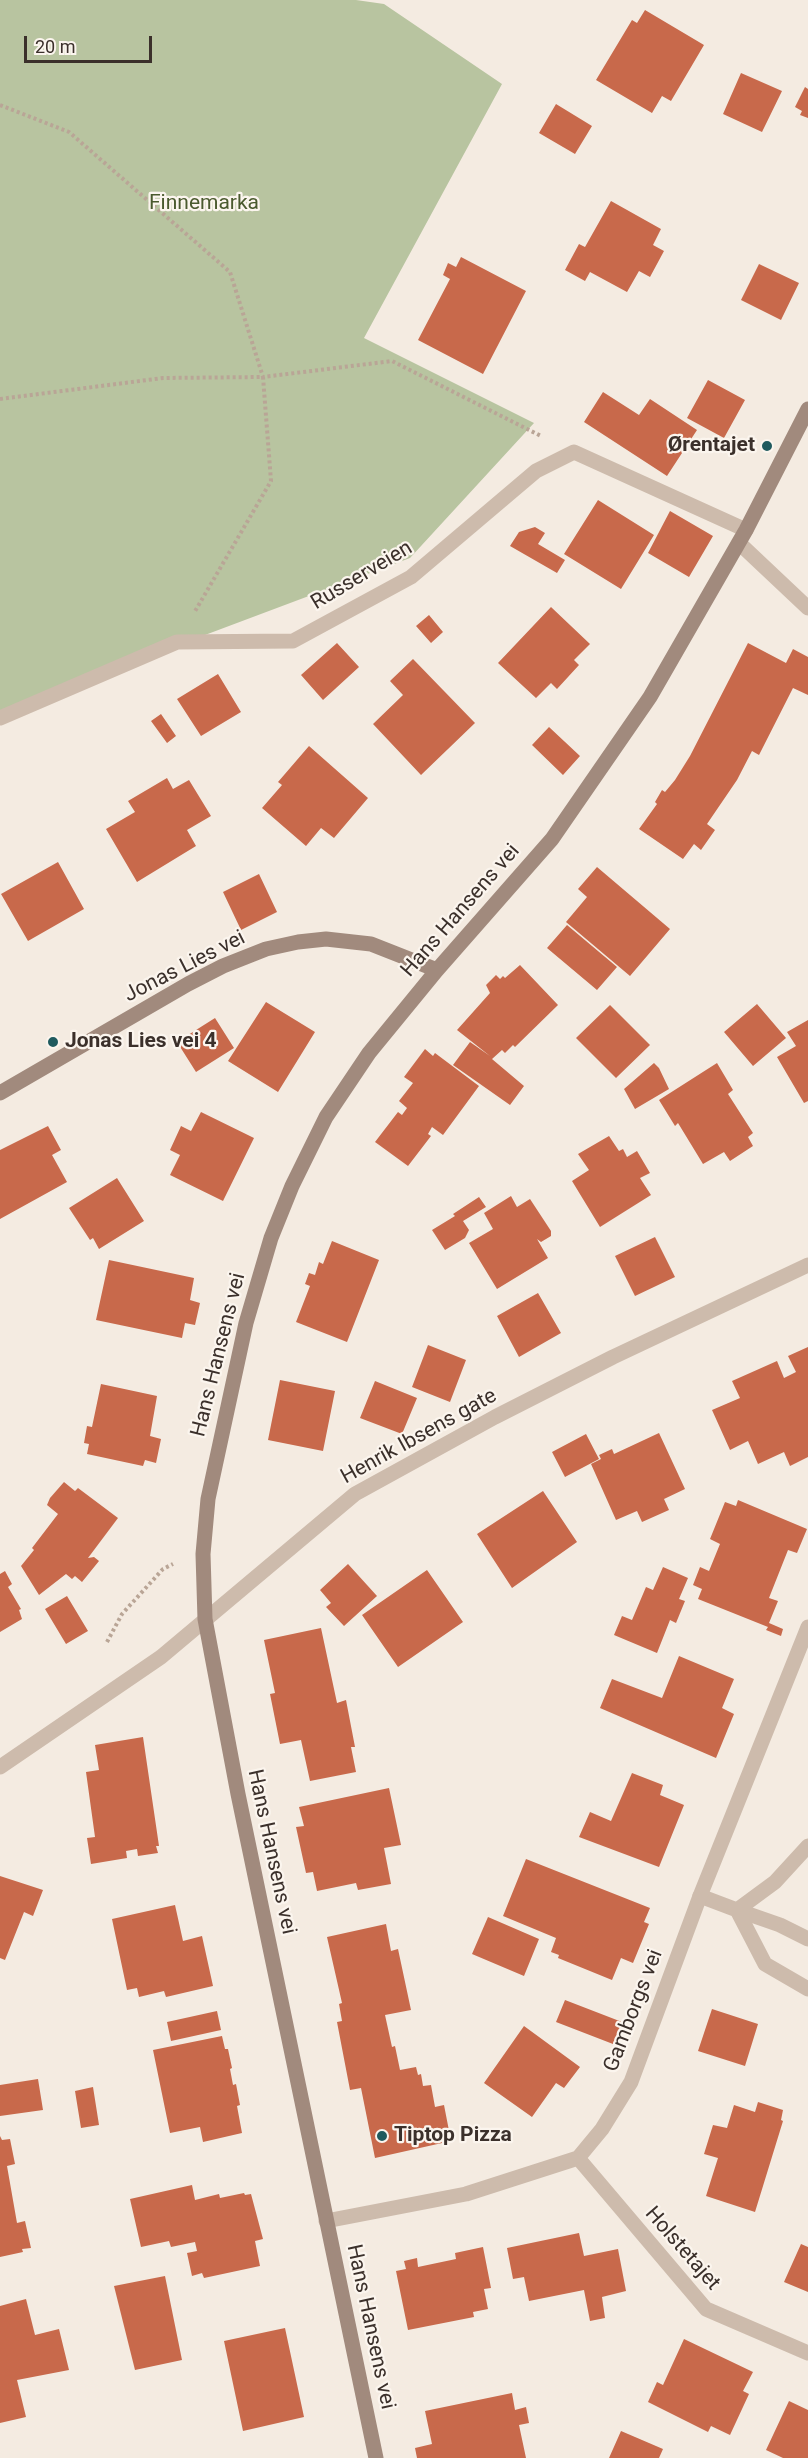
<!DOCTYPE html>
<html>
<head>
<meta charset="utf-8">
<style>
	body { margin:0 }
	#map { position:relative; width:808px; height:2458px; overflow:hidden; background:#f4ebe1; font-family:Roboto,sans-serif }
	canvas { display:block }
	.scale { position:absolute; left:24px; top:36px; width:128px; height:27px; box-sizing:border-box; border:3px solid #3b302b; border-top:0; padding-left:8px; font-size:18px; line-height:21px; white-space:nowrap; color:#3b302b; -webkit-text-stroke:4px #fbf5ee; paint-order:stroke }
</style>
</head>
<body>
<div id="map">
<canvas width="808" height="2458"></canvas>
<div class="scale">20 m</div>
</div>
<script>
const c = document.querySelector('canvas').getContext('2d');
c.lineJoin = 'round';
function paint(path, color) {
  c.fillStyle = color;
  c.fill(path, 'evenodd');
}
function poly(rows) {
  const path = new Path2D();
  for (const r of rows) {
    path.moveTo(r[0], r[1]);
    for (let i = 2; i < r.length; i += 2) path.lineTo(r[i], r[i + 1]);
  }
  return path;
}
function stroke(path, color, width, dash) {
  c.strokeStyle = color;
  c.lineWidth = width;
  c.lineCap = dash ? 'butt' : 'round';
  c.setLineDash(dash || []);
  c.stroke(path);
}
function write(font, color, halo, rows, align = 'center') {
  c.font = font + ' Roboto,sans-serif';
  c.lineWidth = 4.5;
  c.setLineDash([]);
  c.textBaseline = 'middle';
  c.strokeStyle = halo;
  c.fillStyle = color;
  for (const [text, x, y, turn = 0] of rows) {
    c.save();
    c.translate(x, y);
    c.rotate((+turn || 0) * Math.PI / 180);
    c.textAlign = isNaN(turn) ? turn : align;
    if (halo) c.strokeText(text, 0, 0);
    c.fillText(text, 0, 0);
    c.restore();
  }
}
paint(poly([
	[0,0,356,0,384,4,502,84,364,338,534,423,410,558,0,712]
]), '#b8c4a0');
paint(poly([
	[645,10,704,45,671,101,662,96,652,113,596,80,632,20,637,23],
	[741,73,782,91,762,132,723,114],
	[805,87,808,89,808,118,800,115,802,111,795,107],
	[556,104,592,126,575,154,539,133],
	[611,201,661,229,653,245,664,251,650,277,639,271,627,292,590,272,585,281,565,270,579,244,585,247],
	[461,257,526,291,483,374,418,340,450,279,443,275,448,263,456,267],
	[759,264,799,283,781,320,741,300],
	[708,380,745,400,724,438,687,418],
	[603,392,639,415,650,399,697,430,667,476,584,422],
	[598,500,654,535,621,589,564,554],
	[670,511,713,536,689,577,648,553],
	[535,527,545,533,538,544,565,560,557,573,510,546,519,532],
	[551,607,590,644,574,660,579,665,557,689,551,683,536,698,498,663],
	[429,615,443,632,431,643,416,626],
	[337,643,359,667,323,700,301,675],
	[748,643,786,663,793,649,808,657,808,695,793,688,759,755,752,751,737,780,707,824,715,830,701,850,694,844,683,859,639,829,657,804,655,802,662,790,665,792,675,780,690,756],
	[413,659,475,723,421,775,373,724,403,695,390,681],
	[218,674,241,712,201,736,177,699],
	[161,714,176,736,167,743,151,721],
	[549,727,580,756,563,775,532,745],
	[309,746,368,798,334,838,321,828,306,846,262,808,282,785,278,782],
	[167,778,173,789,189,780,211,816,187,830,196,846,137,882,106,829,135,812,128,801],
	[58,862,84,909,28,941,1,894],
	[597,867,670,929,630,976,566,922,587,897,578,889],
	[259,874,277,912,241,930,223,892],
	[567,925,617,967,597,990,547,948],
	[520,965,558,1005,515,1047,513,1045,505,1053,502,1050,492,1059,524,1086,510,1105,453,1065,470,1042,490,1056,457,1030,490,993,486,985,496,975,500,979,503,976,505,978],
	[266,1002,315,1032,278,1092,228,1061],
	[757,1004,786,1038,753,1066,724,1032],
	[610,1005,650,1045,616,1078,576,1038],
	[215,1018,234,1048,196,1072,177,1042],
	[808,1020,808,1101,804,1103,777,1057,796,1046,787,1032],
	[425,1049,433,1056,435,1053,479,1086,443,1135,432,1127,428,1134,431,1136,408,1166,375,1142,398,1112,402,1115,407,1108,399,1101,413,1083,404,1077],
	[654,1063,659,1068,669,1089,635,1109,624,1089],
	[717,1063,733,1090,728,1094,753,1133,748,1137,753,1146,730,1161,724,1152,703,1164,678,1123,675,1126,659,1100],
	[201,1112,254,1138,223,1201,170,1175,180,1155,170,1150,181,1126,191,1131],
	[48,1126,61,1150,52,1155,67,1182,0,1219,0,1150],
	[609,1136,619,1151,623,1149,627,1157,637,1151,650,1173,640,1178,651,1195,600,1227,572,1181,589,1170,578,1154],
	[117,1178,144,1221,99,1249,93,1238,90,1240,69,1208],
	[511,1196,517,1207,530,1199,551,1231,551,1236,541,1242,537,1239,548,1258,497,1289,469,1243,493,1229,484,1213],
	[479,1197,486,1207,463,1221,469,1230,465,1238,445,1250,432,1230,455,1216,453,1214],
	[655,1237,675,1277,635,1296,615,1256],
	[332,1241,379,1260,347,1342,296,1322,310,1286,305,1284,309,1273,315,1275,319,1262,323,1264],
	[109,1260,194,1278,190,1300,200,1303,195,1325,185,1323,182,1338,96,1320],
	[538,1293,561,1333,519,1357,497,1316],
	[428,1345,466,1360,450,1402,412,1387],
	[808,1347,808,1457,790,1466,784,1452,758,1464,748,1441,730,1450,712,1410,740,1398,732,1381,777,1361,784,1378,796,1372,788,1356],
	[280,1380,335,1391,323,1451,268,1440],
	[375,1381,417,1398,402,1434,360,1418],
	[101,1384,157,1396,150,1436,161,1439,156,1463,145,1460,143,1466,87,1454,89,1444,84,1443,87,1426,92,1427],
	[659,1433,685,1489,664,1499,669,1510,642,1522,637,1511,616,1520,591,1464,601,1459,599,1455,612,1449,614,1454],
	[586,1434,599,1459,565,1477,552,1452],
	[64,1482,75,1491,78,1488,118,1518,88,1558,94,1557,99,1561,82,1582,75,1576,72,1579,66,1574,39,1595,21,1566,34,1550,32,1548,58,1514,47,1505,50,1498],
	[543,1491,577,1542,512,1588,477,1534],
	[738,1500,807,1529,797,1553,788,1550,769,1598,778,1601,769,1623,783,1629,781,1636,766,1630,768,1627,698,1599,702,1589,693,1585,700,1567,709,1571,720,1544,710,1539,725,1502,736,1506],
	[348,1564,377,1596,344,1626,326,1607,331,1603,320,1590],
	[663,1567,688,1578,679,1599,685,1601,676,1623,670,1620,657,1653,614,1635,622,1616,632,1620,646,1587,653,1590],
	[427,1570,463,1622,398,1667,362,1615],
	[5,1571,12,1584,8,1587,21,1609,19,1610,22,1619,0,1632,0,1574],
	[67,1596,88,1631,66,1644,45,1609],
	[321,1628,337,1703,346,1700,355,1747,351,1747,356,1772,310,1781,301,1740,280,1744,270,1694,275,1693,264,1640],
	[679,1656,734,1679,722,1708,734,1714,716,1758,600,1708,612,1679,662,1698],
	[143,1737,159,1846,156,1846,158,1853,138,1856,137,1849,126,1851,127,1858,91,1864,87,1838,95,1837,86,1772,99,1770,95,1745],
	[632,1773,663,1785,660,1795,684,1805,659,1867,579,1837,590,1812,611,1821],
	[389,1788,401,1845,384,1848,391,1884,358,1890,356,1883,317,1891,313,1872,306,1873,296,1827,304,1826,299,1807],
	[526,1859,650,1908,644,1922,649,1924,633,1963,621,1958,612,1980,558,1958,559,1955,551,1952,556,1938,503,1916],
	[0,1876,43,1890,33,1916,24,1912,5,1960,0,1958],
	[175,1905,183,1941,202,1936,213,1986,166,1997,164,1991,139,1997,137,1988,127,1990,112,1919],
	[488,1917,539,1939,524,1976,472,1954],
	[386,1924,391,1951,398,1949,411,2010,385,2015,392,2047,395,2046,400,2070,416,2067,418,2075,421,2074,423,2086,431,2085,435,2107,444,2105,451,2141,375,2158,361,2088,350,2090,337,2022,342,2021,339,2004,342,2003,327,1937],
	[565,2000,622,2022,613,2044,556,2022],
	[712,2009,758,2024,745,2066,698,2051],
	[217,2011,221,2030,171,2041,167,2022],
	[524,2026,580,2067,564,2088,556,2083,532,2117,484,2083],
	[222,2036,225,2049,228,2049,232,2068,230,2069,233,2085,236,2084,240,2105,237,2106,242,2133,203,2142,200,2127,170,2133,153,2050],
	[38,2079,43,2110,0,2116,0,2085],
	[93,2087,99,2125,81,2128,75,2091],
	[758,2102,783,2110,781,2120,783,2121,755,2212,706,2196,718,2158,704,2154,713,2125,727,2128,734,2105,755,2112],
	[0,2136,2,2140,10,2139,15,2164,7,2166,17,2223,25,2221,31,2248,22,2249,23,2252,0,2257],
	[192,2185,195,2200,219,2194,220,2198,244,2193,245,2195,251,2194,263,2239,255,2241,260,2266,204,2278,202,2273,192,2276,187,2253,197,2251,195,2242,171,2247,169,2241,141,2247,130,2199],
	[579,2233,584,2256,618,2249,626,2291,602,2297,605,2318,590,2321,584,2290,529,2301,524,2277,513,2279,507,2248],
	[801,2244,808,2247,808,2292,784,2282],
	[483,2247,491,2288,484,2289,488,2309,473,2312,474,2317,408,2330,396,2271,406,2269,404,2261,417,2258,418,2267,456,2259,455,2253],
	[165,2276,182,2360,135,2370,114,2286],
	[26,2299,35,2335,59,2329,69,2370,17,2380,26,2417,0,2423,0,2306],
	[285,2328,304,2417,243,2431,224,2341],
	[684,2339,753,2372,743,2391,749,2394,730,2435,711,2426,708,2432,648,2402,657,2382,663,2385],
	[512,2393,515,2410,526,2407,529,2423,519,2425,526,2458,417,2458,415,2448,432,2444,425,2411],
	[789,2401,808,2410,808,2458,783,2458,766,2450],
	[621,2431,663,2449,659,2458,609,2458]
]), '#c8694b');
stroke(poly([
	[0,105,69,132,230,272,263,377,392,361,541,436],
	[0,399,163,378,263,377,271,481,194,613],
	[107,1642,122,1614,163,1569,173,1564]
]), '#b9a596', 4, [3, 3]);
stroke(poly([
	[0,718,177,642,293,641,411,577,536,471,574,452,746,530],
	[700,1896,737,1910,765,1964,808,1989],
	[737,1910,775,1882,808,1846],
	[737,1910,780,1925,808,1939]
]), '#cdbbac', 15);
stroke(poly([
	[739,543,808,608],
	[0,1767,161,1657,355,1494,495,1417,613,1357,808,1265],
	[578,2158,706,2309,808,2353],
	[326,2221,466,2194,578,2158,602,2129,631,2082,700,1896,808,1627]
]), '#cdbbac', 15);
stroke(poly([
	[0,1093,188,984,223,966,266,949,298,942,326,939,371,944,437,970],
	[376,2458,238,1794,205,1619,203,1554,208,1499,246,1323,271,1238,292,1186,326,1117,369,1053,437,970,552,839,650,697,746,530,808,409]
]), '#a18a7d', 15);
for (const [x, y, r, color] of [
	[767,446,6,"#1f5a5e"],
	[53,1042,6,"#1f5a5e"],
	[382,2136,6,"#1f5a5e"]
]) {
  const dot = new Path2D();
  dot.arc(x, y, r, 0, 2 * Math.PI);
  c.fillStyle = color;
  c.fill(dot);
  stroke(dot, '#fbf5ee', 2);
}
write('21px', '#4a5a2e', '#fbf5ee', [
	["Finnemarka",204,204]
]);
write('bold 21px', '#3b302b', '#fbf5ee', [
	["Ørentajet",755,446,"right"],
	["Jonas Lies vei 4",65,1042],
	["Tiptop Pizza",394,2136]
], 'left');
write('21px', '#3b302b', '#fbf5ee', [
	["Russerveien",362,576,-31],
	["Hans Hansens vei",461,911,-49],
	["Jonas Lies vei",185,967,-27],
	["Hans Hansens vei",219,1355,-76],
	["Henrik Ibsens gate",419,1437,-29],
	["Hans Hansens vei",271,1852,78],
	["Gamborgs vei",634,2011,-69],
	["Holstetajet",682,2249,49],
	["Hans Hansens vei",370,2327,78]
]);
</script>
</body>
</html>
